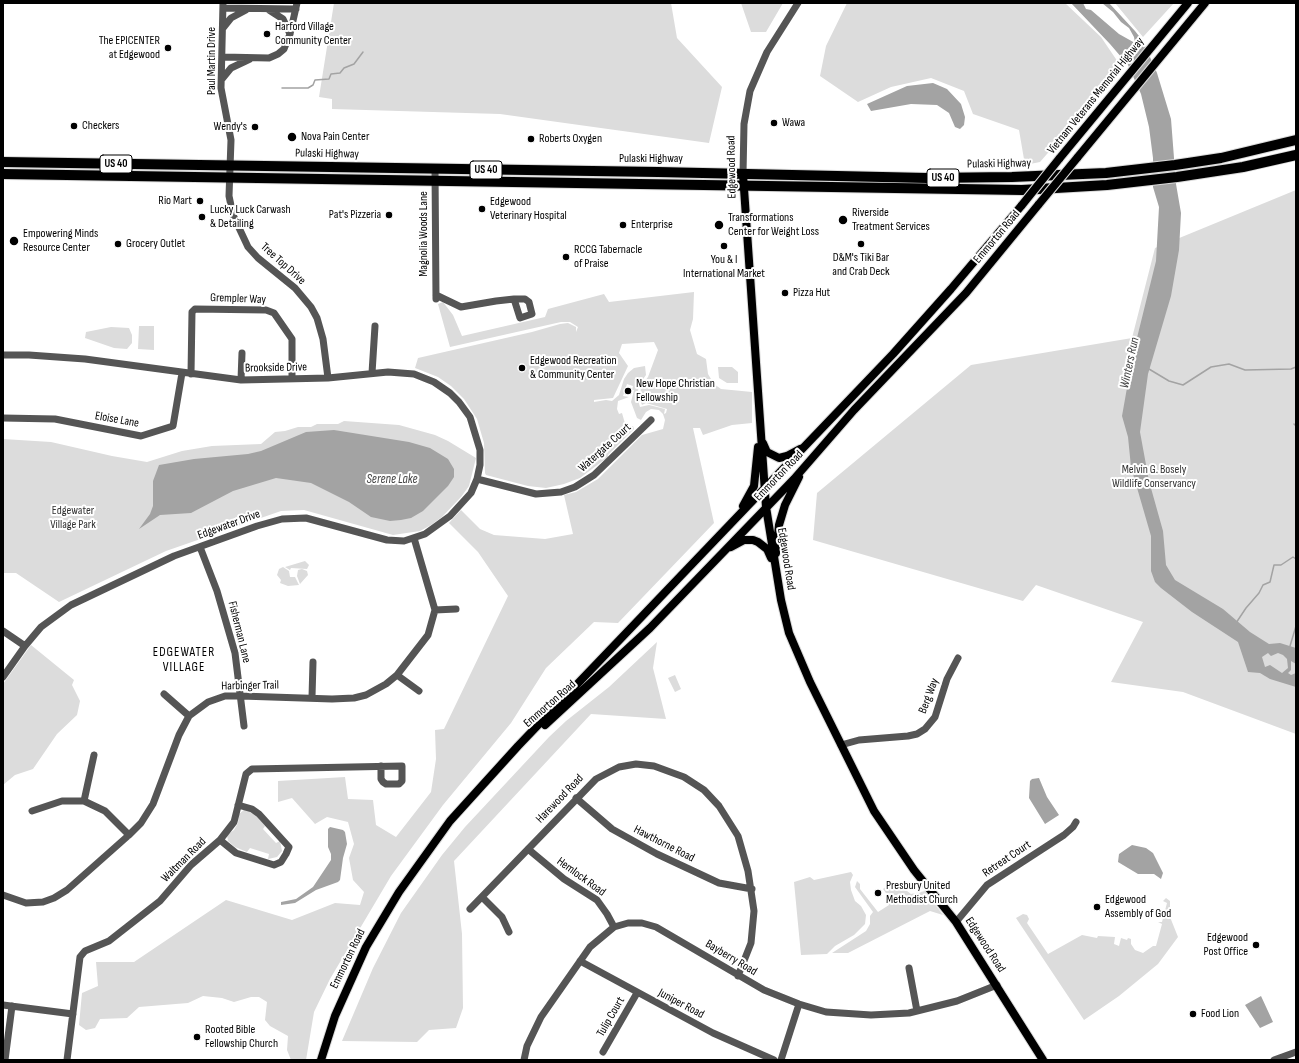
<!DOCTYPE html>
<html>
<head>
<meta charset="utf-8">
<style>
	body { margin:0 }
	#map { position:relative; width:1299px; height:1063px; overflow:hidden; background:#fff; font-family:"Sofia Sans Condensed",sans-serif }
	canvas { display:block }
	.frame { position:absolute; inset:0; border:4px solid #000; pointer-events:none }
</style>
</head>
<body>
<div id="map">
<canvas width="1299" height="1063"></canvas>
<div class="frame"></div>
</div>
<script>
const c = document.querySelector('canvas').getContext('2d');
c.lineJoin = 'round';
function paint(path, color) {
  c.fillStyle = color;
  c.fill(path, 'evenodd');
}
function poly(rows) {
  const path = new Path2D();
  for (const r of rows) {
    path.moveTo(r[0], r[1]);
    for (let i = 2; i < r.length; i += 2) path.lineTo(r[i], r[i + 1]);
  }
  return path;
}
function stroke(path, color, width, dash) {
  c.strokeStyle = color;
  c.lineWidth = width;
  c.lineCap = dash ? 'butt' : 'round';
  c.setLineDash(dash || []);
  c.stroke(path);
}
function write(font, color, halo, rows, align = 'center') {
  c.font = font + ' "Sofia Sans Condensed",sans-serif';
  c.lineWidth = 4;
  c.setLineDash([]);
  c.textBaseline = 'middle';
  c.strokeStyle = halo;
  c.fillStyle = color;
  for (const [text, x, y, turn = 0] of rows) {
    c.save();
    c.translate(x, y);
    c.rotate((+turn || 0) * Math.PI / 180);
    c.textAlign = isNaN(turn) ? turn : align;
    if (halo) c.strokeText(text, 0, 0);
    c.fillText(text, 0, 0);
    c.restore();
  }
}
paint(poly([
	[334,3,671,3,677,38,722,87,709,143,500,114,332,109,332,99,319,97],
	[741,3,783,3,766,32,751,32],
	[847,3,1065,3,1101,37,1122,68,1040,162,1025,165,1019,130,973,114,964,91,931,78,891,87,858,102,820,76,826,46],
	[1115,3,1174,3,1143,37],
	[1296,190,1296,734,1183,692,1111,682,1143,622,1036,585,1023,601,813,540,817,493,971,365,1132,338,1155,248],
	[694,292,693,319,690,330,697,354,706,359,708,374,714,384,721,389,752,392,752,423,732,425,703,435,700,428,693,428,714,523,618,623,594,622,546,668,511,723,443,805,391,876,330,979,314,1012,306,1060,291,1060,287,1050,288,1036,270,1026,265,1020,267,1002,259,997,251,997,234,1002,222,998,203,996,188,1003,139,1007,127,1018,100,1019,95,1028,86,1030,79,1025,82,993,98,986,96,962,134,962,226,900,292,920,335,903,360,905,364,892,353,880,349,858,354,844,348,822,327,817,315,824,292,798,278,802,278,781,345,777,348,799,373,800,376,825,396,837,431,792,436,759,435,730,444,729,508,596,478,552,449,523,461,510,480,529,494,535,545,539,573,534,564,495,576,492,598,479,642,435,663,429,665,420,663,414,659,410,651,409,646,412,641,420,637,418,631,402,634,390,632,390,633,386,627,384,623,396,629,397,618,401,617,409,619,414,622,413,626,427,633,426,634,429,608,455,608,457,580,478,564,484,546,488,528,486,486,475,485,473,484,443,477,419,464,399,451,386,438,377,415,368,418,358,532,332,560,324,568,323,576,327,576,332,578,327,570,322,561,322,450,347,438,304,443,302,453,315,462,336,545,317,548,309,604,294,609,302],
	[654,342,658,350,648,377,641,386,640,400,642,405,646,403,667,409,666,413,664,414,665,409,649,405,640,407,637,397,639,385,646,375,645,366,634,368,628,373,624,379,619,395,612,401,606,400,594,402,594,400,613,398,628,366,619,353,622,344],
	[139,326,154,326,154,350,138,349],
	[111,327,129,328,132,335,132,343,127,349,114,348,85,338,86,332],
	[718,367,732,367,738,372,738,383,727,383,719,378],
	[344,421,399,425,435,435,448,441,476,458,469,486,461,497,442,517,431,525,420,531,393,535,304,510,281,511,166,551,59,602,16,573,3,573,3,439,51,442,112,456,147,462,182,451,212,446,261,444,275,432,285,431,298,427,311,427,317,424,338,424],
	[305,561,309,565,307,569,291,568,290,570,285,567],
	[283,567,289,571,290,577,295,577,299,585,288,586,280,583,281,580,277,575,279,569],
	[302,569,307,571,308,575,300,584,297,576,298,570],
	[657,642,653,668,666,719,591,714,454,861,462,934,463,1008,456,1028,429,1030,417,1042,342,1041,373,968,401,913,442,855,465,827,549,737,566,721,609,687],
	[31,645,74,680,72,685,80,701,77,715,57,734,33,769,15,775,3,785,3,684],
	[675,675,681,689,675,692,668,678],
	[245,809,256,815,265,826,263,829,276,843,280,841,282,851,277,857,268,859,269,854,250,848,247,852,235,847,228,841,227,835,234,830,238,823,239,814],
	[851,872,853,875,850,882,851,890,855,901,861,906,866,915,865,924,854,935,835,946,827,954,801,955,794,882,810,877,814,880],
	[857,881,860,884,860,889,878,912,889,905,888,903,891,900,883,889,893,881,899,890,903,888,911,894,925,891,943,915,930,911,848,953,832,953,866,931,870,924,870,916,873,912,855,887],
	[1166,898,1170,901,1170,917,1178,937,1158,964,1119,996,1084,1020,1016,918,1023,914,1027,915,1029,919,1027,923,1048,954,1082,935,1097,938,1098,936,1115,937,1114,944,1119,946,1121,938,1127,940,1128,938,1131,939,1131,944,1135,950,1143,953,1153,946,1156,946,1162,924,1158,922,1162,922,1167,903,1163,901]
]), '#dcdcdc');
paint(poly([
	[1071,3,1083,3,1086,9,1091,10,1119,34,1135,43,1134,37,1129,28,1121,22,1113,12,1102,3,1109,3,1135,31,1143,41,1157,73,1171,119,1176,184,1181,213,1179,250,1171,296,1148,374,1140,432,1149,481,1163,531,1166,565,1175,580,1223,609,1250,632,1269,644,1280,643,1296,648,1296,664,1291,661,1291,670,1288,673,1291,675,1296,673,1296,687,1270,679,1260,673,1248,672,1238,642,1192,612,1161,588,1155,582,1151,571,1151,536,1131,467,1128,437,1122,416,1133,354,1156,261,1159,207,1153,187,1153,158,1149,127,1141,94,1128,65,1110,44],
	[1268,653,1271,656,1278,653,1283,655,1287,659,1288,668,1282,673,1270,665,1265,667,1262,657],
	[933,83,947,89,961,104,965,117,964,125,960,129,955,127,949,113,937,105,911,104,871,111,867,104,907,86],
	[334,430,409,442,430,448,448,459,454,469,454,477,448,486,423,511,411,518,401,520,390,521,371,517,349,502,311,483,276,478,233,491,191,513,160,515,139,529,150,514,153,506,153,481,159,465,194,459,248,454,261,451,306,432],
	[1039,778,1047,797,1059,815,1045,824,1029,798,1030,781,1032,779],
	[330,827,343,830,345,832,347,844,343,858,340,880,338,882,316,890,295,903,281,905,281,902,296,899,313,887,331,860,331,854,328,847,328,829],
	[1132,845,1146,848,1153,853,1163,873,1161,879,1154,874,1138,874,1118,862,1119,854],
	[1261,996,1273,1022,1260,1028,1245,1005]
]), '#a3a3a3');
stroke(poly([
	[282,88,308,88,313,85,315,80,329,79,331,74,340,73,344,68,354,64,363,52],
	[1149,369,1169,381,1183,385,1211,367,1229,364,1245,370,1291,369,1296,367],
	[1294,424,1296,426],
	[1236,623,1246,608,1259,593,1263,585,1270,582,1274,565,1281,565,1293,557,1296,559],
	[1290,646,1296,626]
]), '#a3a3a3', 1.5);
const major = poly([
	[1077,158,1205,3],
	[1059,159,1188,3],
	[743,174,766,507,781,600,789,633,810,682,874,811,914,870,956,922,1043,1060],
	[763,443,767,452,779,458,787,456,800,449],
	[743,506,754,486,758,447],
	[731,547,744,540,753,540,758,542,767,549,771,558],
	[776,553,779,525,785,505,799,477],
	[545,725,650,628,794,479,854,410,966,293,1039,204],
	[321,1060,335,1016,366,947,399,892,450,821,518,746,893,354,951,289,1022,205]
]);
const highway = poly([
	[3,162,658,172,927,178,1012,177,1106,173,1175,165,1221,158,1296,140],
	[3,174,1022,190,1107,185,1177,177,1243,167,1296,155]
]);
stroke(major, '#dbdbdb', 10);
stroke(highway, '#dbdbdb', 12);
stroke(poly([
	[223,3,221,88,231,140,229,196,233,215,248,247,258,258,295,288,311,307,317,318,323,339,328,378],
	[223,8,296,9],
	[269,10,283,19,290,34],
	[223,28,231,18,246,10],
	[223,57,269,58,278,54,284,49,290,34,297,3],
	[222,79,231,68,250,59],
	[435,169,436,299],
	[743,174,744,124,750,91,767,52,798,3],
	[436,295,461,307,496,301,514,299,525,299,529,302,532,314,520,318,514,299],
	[3,355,29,355,85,359,241,380,328,378,388,372,414,374,434,382,450,393,459,402,470,417,480,450,480,465,477,479,471,493,450,516,425,534,404,541,387,540,306,518,282,519,257,526,174,556,71,605,41,627,25,646,3,677],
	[372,373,375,326],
	[191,374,192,312,195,309,266,310,274,313,292,339,292,379],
	[241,380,242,353],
	[3,418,55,419,141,436,173,426,182,373],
	[477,479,536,494,561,492,575,487,594,475,651,420],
	[200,547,217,591,235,653,244,726],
	[435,610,456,609],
	[3,631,25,646],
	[397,675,419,691],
	[164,694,189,716],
	[312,697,313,662],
	[841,745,859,740,908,736,917,734,925,729,935,717,947,679,958,658],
	[576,798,612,829,657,854,719,883,752,889],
	[84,801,94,755],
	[32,811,62,801,84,801,105,811,129,835],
	[220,840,236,853,274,865,281,862,286,854,289,847,259,814,252,809,238,805],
	[528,849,564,879,597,900,607,914,614,927],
	[3,895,26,903,43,902,54,898,67,890,129,835,141,823,153,804,179,735,189,716,208,702,225,696,241,696,332,699,354,698,366,695,386,684,397,675,428,635,435,610,414,538],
	[482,897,502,917,509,932],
	[470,909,596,779,619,767,636,764,654,766,684,777,704,790,719,806,738,836,748,871,754,911,751,943,738,976],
	[956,922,987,885,1064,835,1073,827,1076,822],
	[580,961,713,1033,774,1060],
	[909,968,917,1011],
	[3,1005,73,1014],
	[603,1052,637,993],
	[5,1060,12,1006],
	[67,1060,80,957,85,951,109,941,160,901,191,865,220,840,234,822,246,774,252,769,402,766,402,781,399,784,386,784,383,782,381,779,381,766],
	[524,1060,527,1046,541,1017,590,947,614,927,628,923,642,923,656,927,764,990,799,1004,826,1012,871,1015,909,1013,957,1001,997,985],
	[781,1060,799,1004],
	[1274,1060,1296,1052]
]), '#555', 7);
stroke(major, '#000', 8);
stroke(highway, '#000', 10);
const majorBridge = poly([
	[1039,204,1077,158],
	[1022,205,1059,159]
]);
stroke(majorBridge, '#dbdbdb', 10, []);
stroke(majorBridge, '#000', 8);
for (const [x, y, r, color] of [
	[267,34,4,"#000"],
	[168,48,4,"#000"],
	[774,123,4,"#000"],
	[74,126,4,"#000"],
	[255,127,4,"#000"],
	[292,137,5,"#000"],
	[531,139,4,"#000"],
	[200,201,4,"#000"],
	[482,209,4,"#000"],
	[389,215,4,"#000"],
	[202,217,4,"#000"],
	[843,220,5,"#000"],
	[623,225,4,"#000"],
	[719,225,5,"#000"],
	[14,241,5,"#000"],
	[118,244,4,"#000"],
	[861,244,4,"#000"],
	[724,246,4,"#000"],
	[566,257,4,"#000"],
	[785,293,4,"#000"],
	[522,368,4,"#000"],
	[628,391,4,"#000"],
	[878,893,4,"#000"],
	[1097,907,4,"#000"],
	[1256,945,4,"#000"],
	[1193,1014,4,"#000"],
	[197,1037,4,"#000"]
]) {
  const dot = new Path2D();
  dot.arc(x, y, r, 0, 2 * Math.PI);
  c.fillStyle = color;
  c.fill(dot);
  stroke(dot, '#fff', 1.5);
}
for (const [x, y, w] of [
	[116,164,32],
	[486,170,32],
	[943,178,32]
]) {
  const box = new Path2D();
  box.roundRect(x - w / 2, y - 9, w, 18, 3);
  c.fillStyle = '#fff';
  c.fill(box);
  stroke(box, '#000', 1);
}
write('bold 11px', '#000', null, [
	["US 40",116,164],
	["US 40",486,170],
	["US 40",943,178]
]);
write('12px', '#000', '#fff', [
	["Harford Village",275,27],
	["Community Center",275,41],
	["The EPICENTER",160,41,"right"],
	["at Edgewood",160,55,"right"],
	["Wawa",782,123],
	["Checkers",82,126],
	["Wendy's",247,127,"right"],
	["Nova Pain Center",301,137],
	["Roberts Oxygen",539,139],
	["Rio Mart",192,201,"right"],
	["Edgewood",490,202],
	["Veterinary Hospital",490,216],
	["Lucky Luck Carwash",210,210],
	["& Detailing",210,224],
	["Riverside",852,213],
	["Treatment Services",852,227],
	["Pat's Pizzeria",381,215,"right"],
	["Transformations",728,218],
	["Center for Weight Loss",728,232],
	["Enterprise",631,225],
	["Empowering Minds",23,234],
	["Resource Center",23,248],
	["Grocery Outlet",126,244],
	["RCCG Tabernacle",574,250],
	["of Praise",574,264],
	["D&M's Tiki Bar",861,258,"center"],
	["and Crab Deck",861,272,"center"],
	["You & I",724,260,"center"],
	["International Market",724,274,"center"],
	["Pizza Hut",793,293],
	["Edgewood Recreation",530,361],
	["& Community Center",530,375],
	["New Hope Christian",636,384],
	["Fellowship",636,398],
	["Presbury United",886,886],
	["Methodist Church",886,900],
	["Edgewood",1105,900],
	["Assembly of God",1105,914],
	["Edgewood",1248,938,"right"],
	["Post Office",1248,952,"right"],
	["Food Lion",1201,1014],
	["Rooted Bible",205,1030],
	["Fellowship Church",205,1044]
], 'left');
write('12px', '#000', '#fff', [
	["Paul Martin Drive",212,61,-90],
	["Vietnam Veterans Memorial Highway",1096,96,-51],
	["Pulaski Highway",327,154,1],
	["Pulaski Highway",651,159],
	["Pulaski Highway",999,164,-1],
	["Edgewood Road",732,167,-91],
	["Magnolia Woods Lane",424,234,-90],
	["Emmorton Road",997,237,-50],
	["Tree Top Drive",283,264,42],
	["Grempler Way",238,299,2],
	["Brookside Drive",276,368,-1],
	["Eloise Lane",117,420,10],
	["Watergate Court",605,448,-42],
	["Emmorton Road",779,476,-46],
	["Edgewater Drive",229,525,-20],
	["Edgewood Road",786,559,81],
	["Fisherman Lane",239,632,76],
	["Harbinger Trail",250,686,-1],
	["Berg Way",929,696,-69],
	["Emmorton Road",550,704,-41],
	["Harewood Road",560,799,-46],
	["Hawthorne Road",664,844,27],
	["Retreat Court",1007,859,-34],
	["Waltman Road",184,860,-45],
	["Hemlock Road",581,877,36],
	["Edgewood Road",985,945,57],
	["Bayberry Road",731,958,31],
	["Emmorton Road",348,959,-64],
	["Juniper Road",681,1004,28],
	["Tulip Court",611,1017,-60]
]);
write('12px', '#333', '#fff', [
	["Melvin G. Bosely",1154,470],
	["Wildlife Conservancy",1154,484],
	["Edgewater",73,511],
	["Village Park",73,525]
]);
write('italic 13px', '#444', '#fff', [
	["Winters Run",1130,363,-78],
	["Serene Lake",392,480]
]);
c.letterSpacing = '1px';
write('13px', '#000', '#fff', [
	["EDGEWATER",184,653],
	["VILLAGE",184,668]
]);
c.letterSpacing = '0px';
</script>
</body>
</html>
